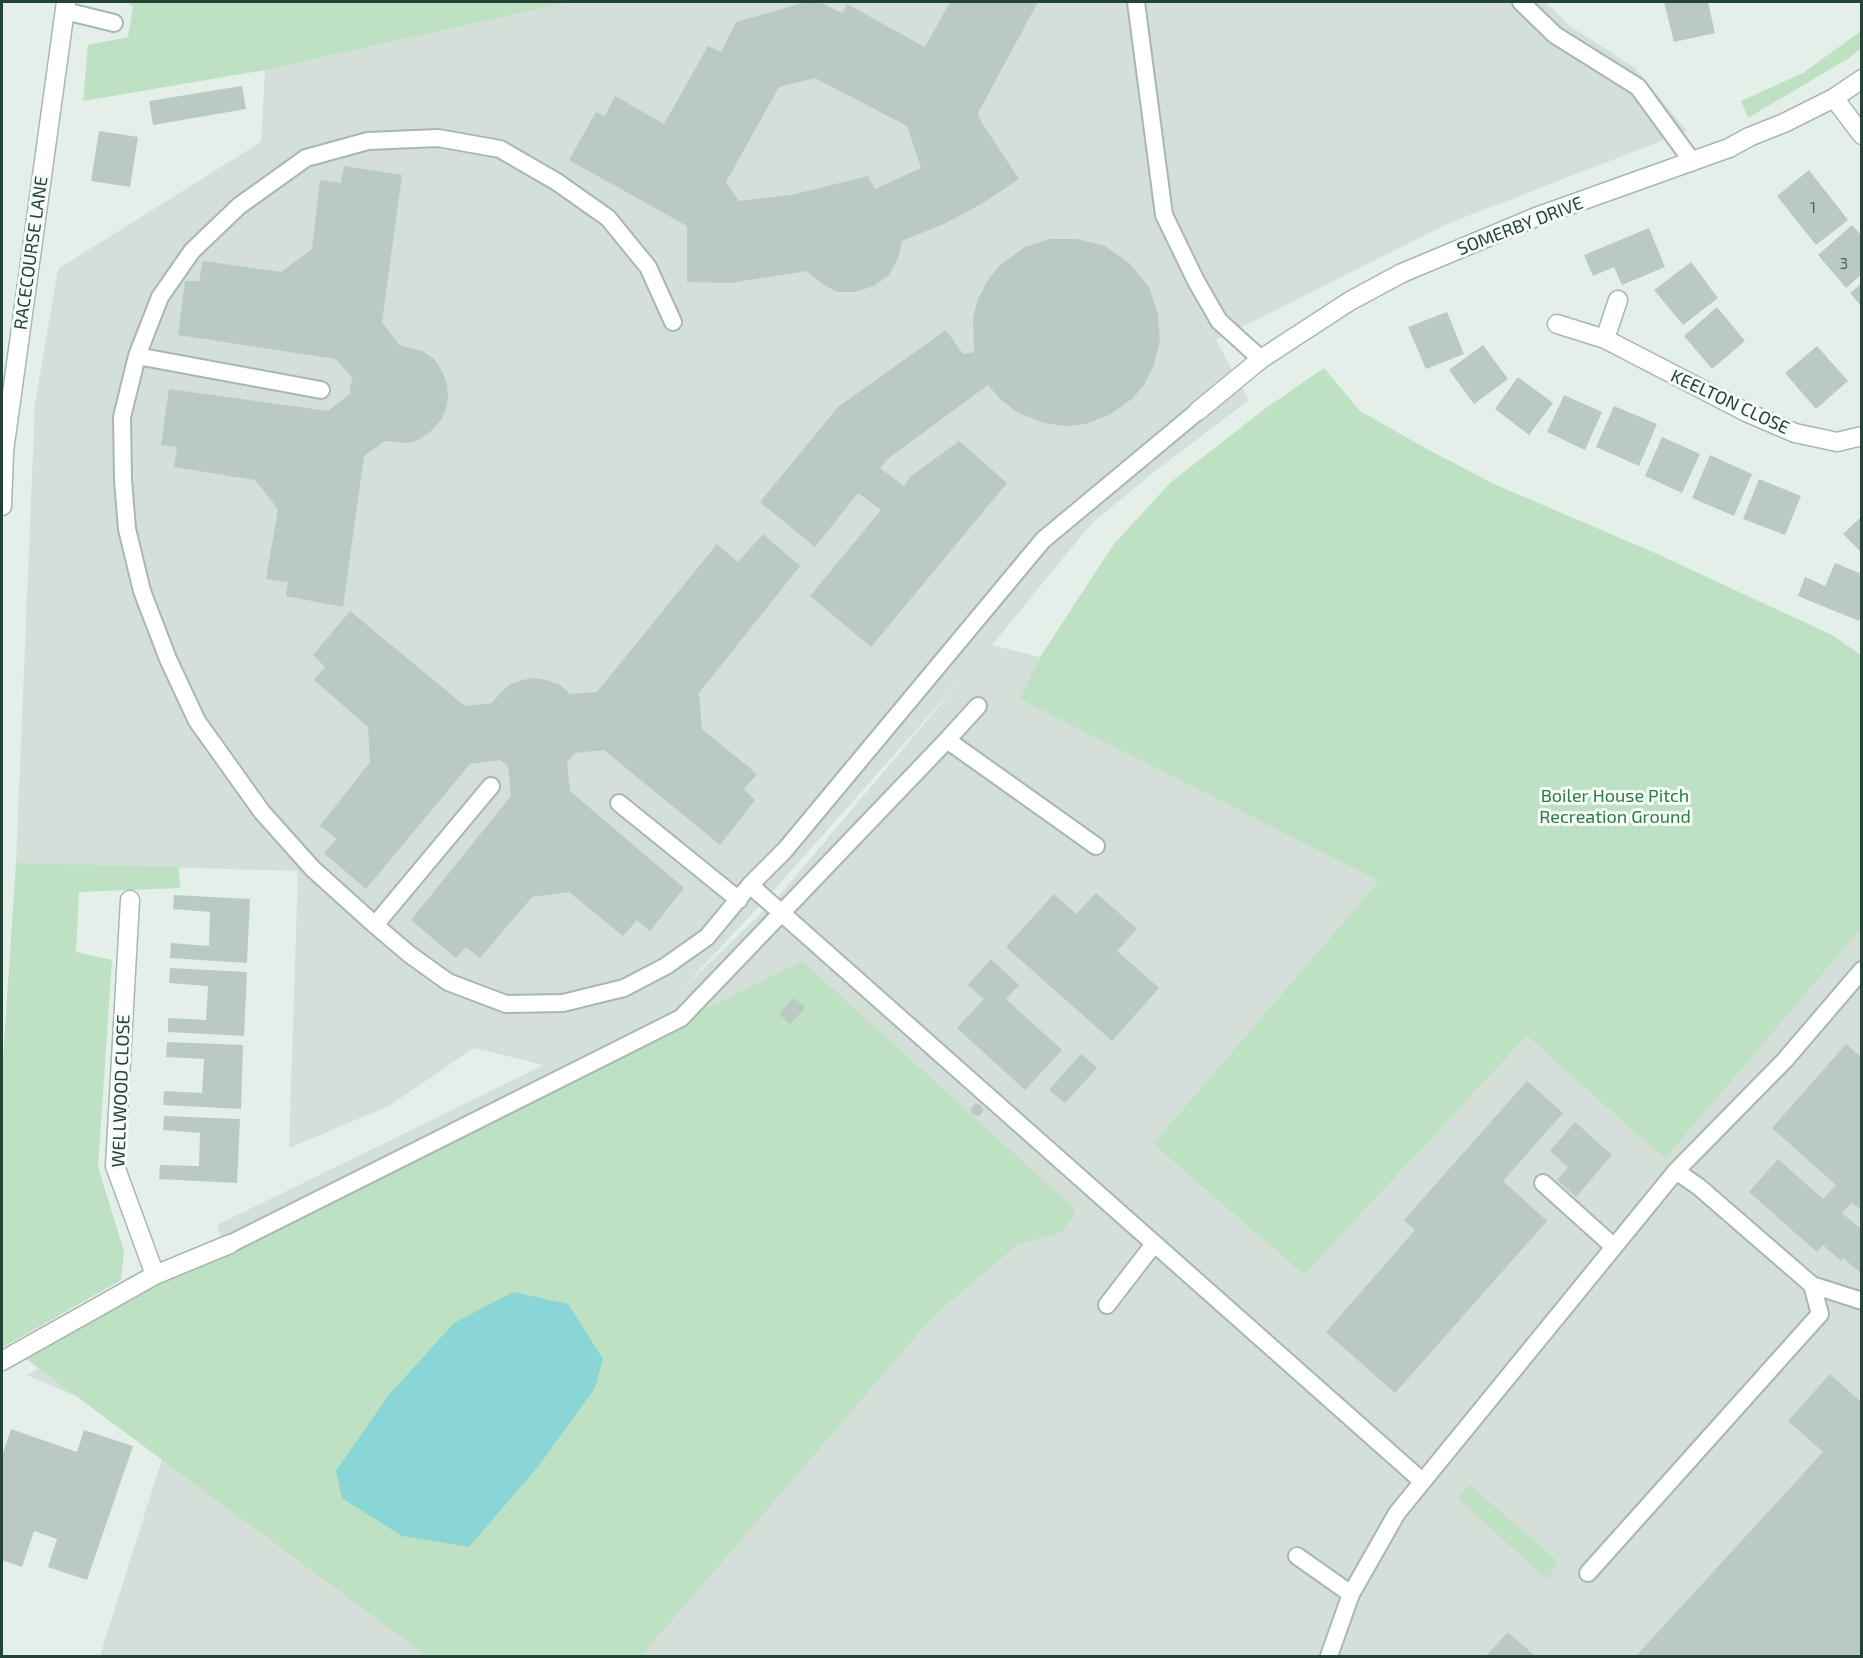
<!DOCTYPE html>
<html>
<head>
<meta charset="utf-8">
<style>
	body { margin:0 }
	#map { position:relative; width:1863px; height:1658px; overflow:hidden; background:#e5efe9; font-family:"Exo 2",sans-serif }
	canvas { display:block }
	.frame { position:absolute; inset:0; border:3px solid #224336; pointer-events:none }
</style>
</head>
<body>
<div id="map">
<canvas width="1863" height="1658"></canvas>
<div class="frame"></div>
</div>
<script>
const c = document.querySelector('canvas').getContext('2d');
c.lineJoin = 'round';
function paint(path, color) {
  c.fillStyle = color;
  c.fill(path, 'evenodd');
}
function poly(rows) {
  const path = new Path2D();
  for (const r of rows) {
    if (r.length === 3) {
      path.moveTo(r[0] + r[2], r[1]);
      path.arc(r[0], r[1], r[2], 0, 2 * Math.PI);
      continue;
    }
    path.moveTo(r[0], r[1]);
    for (let i = 2; i < r.length; i += 2) path.lineTo(r[i], r[i + 1]);
  }
  return path;
}
function stroke(path, color, width, dash) {
  c.strokeStyle = color;
  c.lineWidth = width;
  c.lineCap = dash ? 'butt' : 'round';
  c.setLineDash(dash || []);
  c.stroke(path);
}
function write(font, color, halo, rows, align = 'center') {
  c.font = font + ' "Exo 2",sans-serif';
  c.lineWidth = 6;
  c.setLineDash([]);
  c.textBaseline = 'middle';
  c.strokeStyle = halo;
  c.fillStyle = color;
  for (const [text, x, y, turn = 0] of rows) {
    c.save();
    c.translate(x, y);
    c.rotate((+turn || 0) * Math.PI / 180);
    c.textAlign = isNaN(turn) ? turn : align;
    if (halo) c.strokeText(text, 0, 0);
    c.fillText(text, 0, 0);
    c.restore();
  }
}
paint(poly([
	[570,2,1545,2,1570,26,1635,68,1687,131,1447,224,1216,340,1249,400,1154,472,1091,524,992,645,1040,657,1021,699,1380,881,1153,1144,1304,1275,1527,1036,1665,1159,1861,927,1861,1656,100,1656,169,1437,27,1375,232,1272,217,1225,544,1065,474,1048,389,1106,289,1148,298,871,16,863,35,404,58,269,261,142,265,70],
	[966,674,778,897,678,993,765,900]
]), '#d3dfd8');
paint(poly([
	[126,2,570,2,265,70,83,101,88,45,128,37,133,7],
	[1861,31,1861,48,1849,58,1748,118,1741,101,1803,73],
	[1324,368,1360,411,1427,449,1494,484,1655,553,1832,635,1861,655,1862,927,1665,1159,1527,1036,1304,1275,1153,1144,1379,881,1020,699,1040,657,1114,544,1171,482,1266,408],
	[16,863,179,867,180,888,79,892,76,952,112,960,98,1167,124,1251,121,1280,2,1348,2,1074],
	[802,961,1076,1210,1062,1232,1017,1245,935,1314,641,1656,427,1656,18,1353],
	[1469,1484,1558,1562,1547,1579,1458,1499]
]), '#bde1c2');
paint(poly([
	[513,1292,568,1304,603,1359,595,1388,537,1468,469,1547,402,1536,342,1498,336,1471,388,1396,454,1323]
]), '#8ad6d7');
paint(poly([
	[806,2,820,2,842,13,847,4,925,47,950,2,1038,2,978,113,982,123,1019,179,983,203,946,223,902,241,898,258,889,275,874,286,855,292,837,292,822,284,807,271,730,283,687,282,687,226,569,160,596,112,605,116,615,96,664,124,708,46,721,52,736,22],
	[815,78,907,126,921,168,875,189,868,176,791,195,739,201,726,182,779,87],
	[1664,2,1708,2,1715,33,1674,42],
	[242,86,246,109,153,125,149,101],
	[99,131,138,137,130,187,91,181],
	[344,166,402,175,382,322,399,345,422,351,434,359,442,371,447,384,448,397,446,409,441,420,430,432,418,440,408,443,385,441,364,456,343,607,286,596,288,582,266,579,278,509,255,480,174,467,177,447,161,445,169,389,328,411,350,394,350,386,353,378,335,359,178,335,185,281,199,281,203,261,281,272,312,249,320,180,341,183],
	[1809,170,1848,220,1816,245,1777,196],
	[1852,225,1862,236,1862,274,1846,288,1818,255],
	[1649,228,1665,267,1622,285,1614,267,1593,276,1584,255],
	[1050,239,1077,239,1105,246,1129,263,1149,287,1158,314,1160,340,1154,365,1144,385,1132,399,1109,415,1086,424,1065,426,1044,423,1017,412,1001,400,988,385,889,458,880,468,904,486,910,477,959,441,1007,483,871,647,810,596,881,510,858,493,815,547,760,502,838,407,946,330,963,354,974,352,973,317,978,299,988,280,1000,265,1025,247],
	[1691,262,1718,298,1683,325,1654,290],
	[1862,283,1862,307,1850,293],
	[1717,307,1745,341,1712,369,1684,336],
	[1447,312,1464,354,1426,369,1408,327],
	[1483,345,1508,379,1474,404,1449,370],
	[1817,346,1848,381,1816,409,1785,373],
	[1518,377,1553,403,1529,435,1495,409],
	[1564,395,1602,412,1585,450,1547,432],
	[1614,406,1657,424,1639,466,1596,447],
	[1662,437,1700,454,1682,493,1645,476],
	[1710,455,1752,474,1734,516,1692,498],
	[1759,479,1801,496,1785,535,1743,519],
	[1862,516,1862,553,1843,534],
	[763,534,800,566,699,693,702,729,757,774,744,789,755,800,720,845,604,750,575,753,567,762,570,791,684,888,650,931,637,920,623,936,569,892,532,897,480,958,466,947,456,958,411,920,511,796,508,766,500,760,470,764,366,889,324,853,337,839,320,826,370,762,368,727,314,680,325,667,313,655,350,611,465,706,492,703,501,692,511,684,522,680,534,678,547,680,560,685,570,694,597,692,717,544,738,562],
	[1835,563,1862,574,1862,615,1859,621,1798,596,1805,577,1825,586],
	[1096,893,1137,929,1117,951,1159,988,1112,1041,1006,947,1054,894,1076,914],
	[174,895,250,899,247,963,170,958,171,943,209,946,210,912,173,909],
	[991,959,1019,985,1006,999,1062,1050,1025,1090,957,1028,984,999,968,985],
	[170,968,247,972,244,1036,168,1032,168,1018,206,1020,208,986,169,983],
	[794,998,805,1008,790,1024,779,1014],
	[167,1042,243,1045,241,1109,163,1105,164,1091,202,1093,204,1059,166,1057],
	[1846,1044,1862,1058,1862,1211,1852,1203,1842,1213,1862,1230,1862,1274,1843,1258,1841,1261,1823,1245,1817,1252,1749,1192,1778,1159,1823,1199,1836,1185,1772,1128],
	[1081,1054,1097,1068,1065,1103,1049,1090],
	[1527,1081,1563,1113,1503,1181,1547,1221,1395,1393,1326,1332,1415,1230,1404,1220],
	[977,1110,6],
	[164,1116,240,1119,237,1183,159,1179,160,1165,199,1166,200,1133,163,1130],
	[1575,1122,1612,1155,1576,1197,1557,1180,1568,1167,1550,1151],
	[1830,1374,1862,1403,1862,1656,1636,1656,1823,1452,1788,1421],
	[11,1429,77,1452,84,1430,133,1446,87,1580,48,1567,57,1539,34,1531,22,1567,2,1560,2,1456],
	[1508,1632,1535,1656,1486,1656]
]), '#bacac2');
const lane = poly([
	[1136,2,1164,215,1196,281,1219,321,1261,359],
	[1521,2,1555,35,1638,87,1692,161],
	[65,11,114,23],
	[673,322,648,267,608,218,557,182,500,149,438,138,368,141,306,158,239,206,192,251,160,297,137,356,122,417,123,480,127,529,142,591,168,659,197,721,262,812,313,869,375,925,409,954,448,982,506,1004,563,1003,624,988,666,966,707,937,750,885,785,850,1043,540,1198,411],
	[137,356,321,390],
	[947,740,1096,846],
	[619,803,739,900],
	[750,885,1422,1481],
	[375,925,491,786],
	[1676,1171,1699,1187,1812,1285,1862,1301],
	[1543,1183,1613,1246],
	[230,1244,681,1018,947,740,978,706],
	[1107,1305,1154,1244],
	[1297,1556,1351,1594],
	[1588,1573,1820,1314,1812,1285],
	[1329,1656,1351,1594,1397,1513,1676,1171,1785,1060,1862,970]
]);
const street = poly([
	[1834,98,1862,135],
	[1557,324,1605,339,1746,412,1795,433,1837,442,1862,436],
	[1605,339,1618,300],
	[1198,411,1261,359,1350,301,1402,273,1536,217,1729,148,1749,137,1784,123,1834,98,1862,79],
	[2,506,4,451,66,2],
	[130,900,115,1166,155,1275],
	[2,1361,155,1275,230,1244]
]);
stroke(lane, '#a7b8b0', 20);
stroke(street, '#a7b8b0', 21);
stroke(lane, '#fff', 16);
stroke(street, '#fff', 18);
write('15px', '#486559', null, [
	["1",1813,208],
	["3",1844,264]
]);
write('18px', '#224336', '#f6fbf8', [
	["SOMERBY DRIVE",1520,226,-21],
	["RACECOURSE LANE",31,253,-82],
	["KEELTON CLOSE",1730,402,25],
	["WELLWOOD CLOSE",121,1091,-88]
]);
write('18px', '#297d3e', '#f6fbf8', [
	["Boiler House Pitch",1615,796],
	["Recreation Ground",1615,817]
]);
</script>
</body>
</html>
